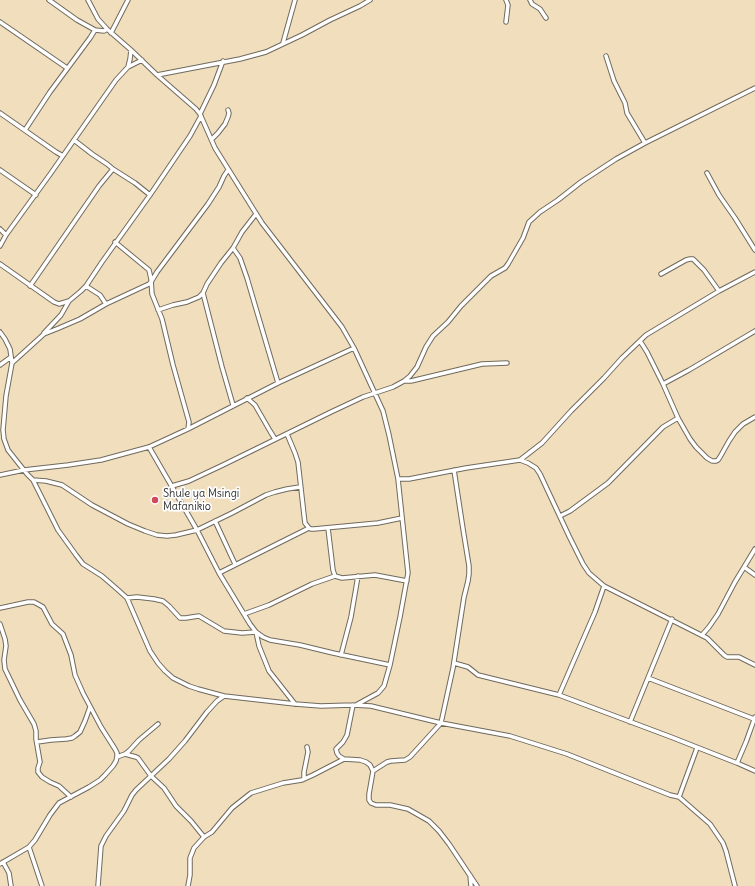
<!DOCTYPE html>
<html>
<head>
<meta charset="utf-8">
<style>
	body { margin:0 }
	canvas { display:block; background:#f0debd }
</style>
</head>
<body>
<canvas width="755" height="886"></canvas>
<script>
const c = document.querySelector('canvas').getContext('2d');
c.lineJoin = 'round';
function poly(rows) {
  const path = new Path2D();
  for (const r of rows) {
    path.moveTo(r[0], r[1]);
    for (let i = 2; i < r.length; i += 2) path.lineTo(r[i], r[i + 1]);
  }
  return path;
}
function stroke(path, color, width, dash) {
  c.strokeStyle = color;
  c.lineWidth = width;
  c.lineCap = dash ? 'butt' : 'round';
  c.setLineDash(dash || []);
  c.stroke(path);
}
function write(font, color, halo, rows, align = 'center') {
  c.font = font + ' Delius,sans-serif';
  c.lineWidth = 3.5;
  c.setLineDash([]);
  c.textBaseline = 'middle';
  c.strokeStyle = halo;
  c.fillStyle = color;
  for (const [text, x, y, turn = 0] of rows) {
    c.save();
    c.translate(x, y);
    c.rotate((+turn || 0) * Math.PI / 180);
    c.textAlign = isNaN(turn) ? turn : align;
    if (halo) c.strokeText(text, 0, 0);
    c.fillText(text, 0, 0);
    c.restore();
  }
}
const minor = poly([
	[49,0,77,20,95,30,104,31,107,29],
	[88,0,98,19,107,29,131,50,157,75,196,109,200,114,215,148,262,223,342,327,354,348,383,411,389,435,398,479,408,573,400,617,390,665,384,686,378,693,356,705],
	[506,0,508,5,506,22],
	[530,0,532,4,540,9,546,18],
	[0,22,67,68],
	[111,33,128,0],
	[283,43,295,0],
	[606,56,614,81,625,103,627,113,645,143],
	[128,67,130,59,131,50],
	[157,75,240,59,266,52,302,35,330,20,360,6,370,0],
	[0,113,56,152,63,156],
	[200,114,214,85,223,61],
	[25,130,50,92,90,38,95,30],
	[212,139,218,133,225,124,228,117,229,113,228,110],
	[74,140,92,154,107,164,113,169,135,183,150,195],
	[0,170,36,195],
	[707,173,719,195,735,218,755,250],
	[0,229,6,235],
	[115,242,149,270,151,279,152,294,162,319,173,365,189,422,188,429],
	[0,246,6,235,51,173,74,140,116,80,128,67,142,60],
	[233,248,240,258,247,278,278,383],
	[0,264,54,302,59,304,69,301],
	[661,274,686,260,690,259,693,259,704,270,719,291],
	[30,286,99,186,113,169],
	[86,286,100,295,106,304],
	[203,293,222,367,233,405],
	[158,310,173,305,187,302,199,297,203,293,207,284,221,263,233,248,242,232,256,214],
	[0,332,5,339,10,349,12,363,6,396,3,430,4,439,8,450,27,474,33,480,46,481,62,485,92,505,128,524,145,531,157,535,167,536,176,535,197,530,232,513,266,495,275,492,287,489,300,487],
	[44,333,61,315,69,301,81,291,86,286,102,262,150,195,190,136,201,116],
	[640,341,647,352,663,384,678,418,690,439,696,447,707,458,712,461,716,461,718,460,720,457,729,441,735,432,743,424,755,417],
	[12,363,44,334,59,328,80,319,106,304,149,284,151,282,157,272,208,204,219,187,224,176,228,170],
	[0,365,11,357],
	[404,381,411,381,482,364,507,363],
	[663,384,689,370,755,331],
	[247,398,255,405,270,431,275,439],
	[287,434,295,453,298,462,304,515,305,523,309,528,311,529,314,529,378,523,402,518],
	[149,447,197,530,219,573,250,624,256,632,263,637,270,640,300,645,333,653,390,665],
	[520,460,542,443,571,411,604,378,622,358,646,335,719,291,755,272],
	[0,475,24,470,68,465,101,460,149,447,188,429,278,383,354,348],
	[398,479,409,479,466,468,520,460,528,463,536,468,540,474,569,536,583,564,589,573,604,586,707,638,724,655,727,657,739,657,755,665],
	[33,480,58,530,76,555,83,564,102,576,117,589,127,598,150,651,158,663,165,671,173,678,189,686,198,689,224,696],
	[172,486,189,481,223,465,331,412,363,397,393,387,404,381,410,376,417,367,426,347,433,336,448,322,461,306,491,276,505,268,508,264,523,238,529,222,540,212,558,200,581,182,616,159,645,143,755,88],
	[560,516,570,511,608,483,663,427,678,418],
	[215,521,235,564],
	[328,528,333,570,335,576,342,578,375,575,407,581],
	[744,567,755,575],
	[219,573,309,528],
	[127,598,137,597,154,599,163,601,169,606,180,618,186,618,192,617,199,616,224,631,242,633,256,632,259,646,269,671,295,704],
	[0,608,28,602,34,602,43,607,52,624,63,634,71,655,75,675,83,693,101,727,115,749,117,753,117,757,116,761,113,766,105,775,100,780,89,787,59,803,50,815,35,840,29,847,0,864],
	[244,614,269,605,312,584,335,576],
	[0,624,5,639,6,646,4,660,5,669,20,700,34,724,36,731,36,739,40,762,38,768,38,772,42,777,50,782,59,786,71,797],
	[702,635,709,627,718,614,735,582,755,549],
	[341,655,351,617,358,576],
	[454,663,468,667,478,675,559,695,671,737,737,763,755,771],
	[648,678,754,719],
	[559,695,595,612,604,586],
	[353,705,347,735,343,742,336,749,337,753,339,756,344,759,360,760,366,762,370,765,373,771,369,794,369,800,371,803,376,805,390,805,408,809,429,821,439,831,449,844,477,886],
	[630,722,672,619],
	[37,742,51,740,66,739,72,738,75,736,80,732,85,721,90,707],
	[125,754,136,757,138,758,151,776,164,788,176,806,191,821,204,837],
	[117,757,125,754,129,751,139,740,158,724],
	[737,763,746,742,755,717],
	[373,771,387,762,391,761,405,760,410,757,441,723,453,668,464,597,468,581,469,574,469,566,463,529,454,470],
	[304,779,304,772,308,752,307,747],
	[679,797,697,748],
	[29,847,42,886],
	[3,862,9,873,11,886],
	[470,875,471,886],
	[98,886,101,846,106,836,124,811,132,795,136,790,169,759,185,741,207,712,217,701,224,696,295,704,321,706,353,705,371,706,441,723,510,736,567,754,670,795,679,797,710,824,723,843,726,851,735,886],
	[188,886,190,875,190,858,194,848,204,837,212,832,232,808,251,793,283,783,302,780,313,775,344,759]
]);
stroke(minor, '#706a5e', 5.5);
stroke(minor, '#fff', 3.5);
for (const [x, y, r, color] of [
	[155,500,4,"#d1495b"]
]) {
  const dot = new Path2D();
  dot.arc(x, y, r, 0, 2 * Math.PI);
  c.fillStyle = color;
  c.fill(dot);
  stroke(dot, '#fff', 1.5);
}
write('11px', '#2b2b2b', '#fff', [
	["Shule ya Msingi",163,494],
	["Mafanikio",163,507]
], 'left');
</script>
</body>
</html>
